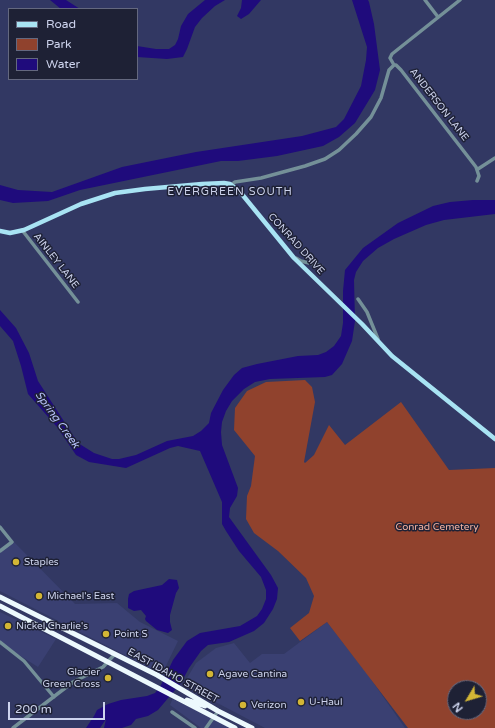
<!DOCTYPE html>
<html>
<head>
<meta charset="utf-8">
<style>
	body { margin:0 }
	#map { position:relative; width:495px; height:728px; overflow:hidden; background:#323863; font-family:"Varela Round",sans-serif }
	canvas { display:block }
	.legend { position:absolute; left:8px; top:8px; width:130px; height:72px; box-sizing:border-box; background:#1e2135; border:1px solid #64687f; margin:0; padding:5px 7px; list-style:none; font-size:12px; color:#cdd3ed }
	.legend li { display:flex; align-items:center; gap:8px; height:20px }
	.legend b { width:20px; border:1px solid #64687f }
	.north { position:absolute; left:447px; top:680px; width:40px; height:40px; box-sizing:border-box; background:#1e2135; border:1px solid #64687f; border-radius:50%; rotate:232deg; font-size:11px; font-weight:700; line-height:16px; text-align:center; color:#cdd3ed }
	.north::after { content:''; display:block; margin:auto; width:14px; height:18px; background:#d3b635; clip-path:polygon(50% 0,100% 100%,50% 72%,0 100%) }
	.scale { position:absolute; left:8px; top:702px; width:97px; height:18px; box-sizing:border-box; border:2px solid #cdd3ed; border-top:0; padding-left:5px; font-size:12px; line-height:14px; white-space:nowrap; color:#cdd3ed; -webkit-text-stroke:3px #1e2135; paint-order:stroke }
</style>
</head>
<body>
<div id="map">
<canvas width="495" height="728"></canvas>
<ul class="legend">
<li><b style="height:5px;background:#a8e3f3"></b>Road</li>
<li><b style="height:11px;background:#90422d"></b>Park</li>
<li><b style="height:11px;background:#1f0b7c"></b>Water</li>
</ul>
<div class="north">N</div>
<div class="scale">200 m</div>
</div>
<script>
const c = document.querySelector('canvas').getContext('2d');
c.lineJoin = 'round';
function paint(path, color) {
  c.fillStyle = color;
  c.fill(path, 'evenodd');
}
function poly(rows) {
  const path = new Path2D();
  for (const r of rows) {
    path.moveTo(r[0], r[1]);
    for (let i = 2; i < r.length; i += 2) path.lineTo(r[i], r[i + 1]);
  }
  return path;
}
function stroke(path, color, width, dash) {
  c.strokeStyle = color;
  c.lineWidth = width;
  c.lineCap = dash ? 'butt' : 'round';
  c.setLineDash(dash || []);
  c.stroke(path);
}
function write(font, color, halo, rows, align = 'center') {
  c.font = font + ' "Varela Round",sans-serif';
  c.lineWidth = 3;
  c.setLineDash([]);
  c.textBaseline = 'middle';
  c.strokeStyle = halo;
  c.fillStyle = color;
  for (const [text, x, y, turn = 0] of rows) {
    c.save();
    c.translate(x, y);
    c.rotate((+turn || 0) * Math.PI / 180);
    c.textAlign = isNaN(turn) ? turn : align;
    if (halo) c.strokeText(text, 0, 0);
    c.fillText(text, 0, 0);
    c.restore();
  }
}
paint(poly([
	[14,542,75,604,117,603,140,622,178,641,162,674,0,591,0,552],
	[0,612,56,639,38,667,0,643],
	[327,622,368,675,405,728,265,728,183,685,196,663,216,648,234,643,250,663,262,654,284,654],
	[173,698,231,728,201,728,170,705]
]), '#3a4072');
paint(poly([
	[305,380,312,387,315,402,304,462,305,463,314,455,329,425,345,445,401,402,449,470,495,468,495,728,408,728,327,622,300,641,290,628,309,613,314,596,306,578,278,551,254,533,246,519,247,496,251,486,255,456,234,430,235,408,247,391,266,382],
	[455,688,479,688,479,712,455,712]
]), '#90422d');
paint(poly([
	[50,0,66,0,80,9,61,9],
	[205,0,225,0,215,6,202,18,195,27,187,49,183,57,167,59,137,57,137,46,156,49,169,49,175,45,178,39,181,26,188,14],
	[242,0,261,0,249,14,241,19,237,16,241,8],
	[352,0,368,0,369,2,374,24,380,70,375,90,369,100,355,123,339,137,323,146,277,156,238,161,221,161,80,190,48,201,13,203,0,200,0,185,18,190,52,192,122,167,196,152,302,136,336,127,344,119,361,86,366,60,367,47],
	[473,200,495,200,495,214,444,220,426,225,394,239,378,248,363,261,356,272,354,280,355,321,352,341,342,364,332,375,325,377,270,379,255,382,244,389,232,401,226,411,222,422,221,432,222,445,238,488,237,496,230,508,229,517,271,575,278,588,277,599,273,609,264,623,254,631,229,642,208,645,201,651,189,668,181,683,158,710,148,716,136,719,131,725,122,728,104,728,106,719,100,728,86,728,94,716,97,710,108,704,121,700,147,696,155,693,160,687,173,660,187,641,200,633,240,626,257,616,262,609,266,599,266,590,261,577,239,551,226,531,222,524,222,502,200,451,178,446,170,448,126,468,89,462,76,455,57,427,28,394,21,366,13,341,0,326,0,310,16,328,29,353,38,381,78,443,94,453,112,459,119,459,136,455,167,441,193,436,201,431,209,423,211,413,223,390,234,375,242,368,257,364,298,356,318,355,326,352,334,346,341,336,343,323,343,291,345,270,363,248,398,223,433,206,450,202],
	[169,579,177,580,179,588,176,593,170,615,170,622,172,630,168,633,157,630,146,621,145,619,146,616,141,610,134,611,128,608,128,599,129,594,134,591,162,585]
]), '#1f0b7c');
stroke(poly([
	[425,0,438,17],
	[394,65,390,58,392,54,460,0],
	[478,169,495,158],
	[231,185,235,182,261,178,305,166,325,159,339,150,356,134,371,117,381,98,389,70,394,65,396,65,401,70,476,167,479,176,477,181],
	[22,230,78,302],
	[296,258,301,261,321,266],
	[358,299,367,312,378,339],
	[0,527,12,542,0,551],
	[0,642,24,661,54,697],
	[172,712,195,728],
	[13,728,73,682,103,667,115,654],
	[206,728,216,714]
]), '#749098', 3.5);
stroke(poly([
	[0,231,10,233,24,230,81,204,115,193,145,189,202,184,224,183,230,184,241,193,294,258,362,324,392,356,495,439]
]), '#a8e3f3', 4.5);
stroke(poly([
	[0,597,157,675,218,711,252,728],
	[0,606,235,728],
	[187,700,205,706]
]), '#ecf9fd', 5);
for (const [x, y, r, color] of [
	[16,562,4,"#d3b635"],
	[39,596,4,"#d3b635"],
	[8,626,4,"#d3b635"],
	[106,634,4,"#d3b635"],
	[210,674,4,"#d3b635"],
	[108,678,4,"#d3b635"],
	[301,702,4,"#d3b635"],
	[243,705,4,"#d3b635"]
]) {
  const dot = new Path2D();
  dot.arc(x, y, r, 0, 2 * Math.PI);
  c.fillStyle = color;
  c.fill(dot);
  stroke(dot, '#1e2135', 1.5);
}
write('10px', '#cdd3ed', '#1e2135', [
	["ANDERSON LANE",439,105,52],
	["CONRAD DRIVE",296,244,48],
	["AINLEY LANE",56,261,52],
	["EAST IDAHO STREET",173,676,29]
]);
write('10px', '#f4b3a2', '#1e2135', [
	["Conrad Cemetery",437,527]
]);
write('10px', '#cdd3ed', '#1e2135', [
	["Staples",24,562],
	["Michael's East",47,596],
	["Nickel Charlie's",16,626],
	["Point S",114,634],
	["Glacier",100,672,"right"],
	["Green Cross",100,684,"right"],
	["Agave Cantina",218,674],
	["U-Haul",309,702],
	["Verizon",251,705]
], 'left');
c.letterSpacing = '1px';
write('11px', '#cdd3ed', '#1e2135', [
	["EVERGREEN SOUTH",230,192]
]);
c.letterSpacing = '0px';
write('italic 11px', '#b8c2fa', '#1e2135', [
	["Spring Creek",57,420,54]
]);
</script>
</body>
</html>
